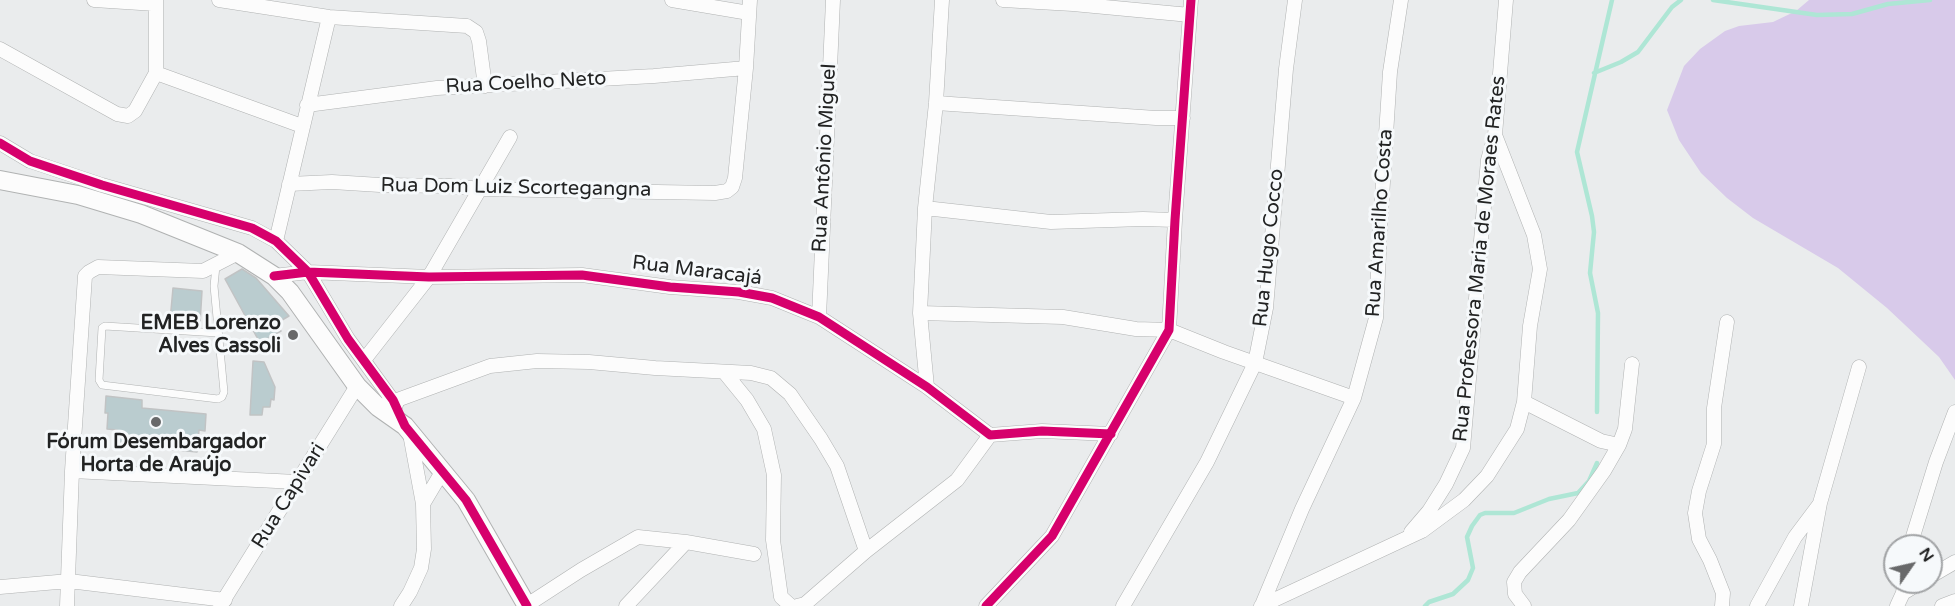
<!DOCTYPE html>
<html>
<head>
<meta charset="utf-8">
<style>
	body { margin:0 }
	#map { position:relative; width:1955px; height:606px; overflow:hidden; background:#eaeced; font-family:"Varela Round",sans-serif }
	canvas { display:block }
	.north { position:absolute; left:1883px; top:534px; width:60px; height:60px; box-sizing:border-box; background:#f6f9fb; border:2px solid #a1a3a5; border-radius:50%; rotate:56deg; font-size:16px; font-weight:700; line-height:24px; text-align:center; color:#222323 }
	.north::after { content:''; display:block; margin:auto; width:21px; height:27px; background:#68696a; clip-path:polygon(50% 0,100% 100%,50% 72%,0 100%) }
</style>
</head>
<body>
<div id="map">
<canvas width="1955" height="606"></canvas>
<div class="north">N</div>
</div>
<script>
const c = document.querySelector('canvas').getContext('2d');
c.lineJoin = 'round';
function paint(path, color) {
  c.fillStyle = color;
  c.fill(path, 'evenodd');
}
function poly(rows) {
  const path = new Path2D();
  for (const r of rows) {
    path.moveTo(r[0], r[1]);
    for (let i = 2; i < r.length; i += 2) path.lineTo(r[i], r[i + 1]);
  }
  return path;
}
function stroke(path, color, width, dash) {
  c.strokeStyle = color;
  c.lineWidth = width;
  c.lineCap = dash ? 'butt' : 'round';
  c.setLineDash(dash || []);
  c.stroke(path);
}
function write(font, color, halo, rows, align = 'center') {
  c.font = font + ' "Varela Round",sans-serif';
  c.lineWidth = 6;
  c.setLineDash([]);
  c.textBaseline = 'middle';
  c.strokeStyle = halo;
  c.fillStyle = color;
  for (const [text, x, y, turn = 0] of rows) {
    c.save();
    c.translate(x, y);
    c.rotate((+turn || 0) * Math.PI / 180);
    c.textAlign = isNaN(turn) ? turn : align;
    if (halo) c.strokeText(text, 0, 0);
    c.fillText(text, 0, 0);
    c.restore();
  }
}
paint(poly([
	[1809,0,1955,0,1955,380,1939,357,1887,308,1838,268,1753,218,1727,198,1701,173,1679,140,1667,110,1684,66,1700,49,1725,31,1739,26,1773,22,1796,11]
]), '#d8caea');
stroke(poly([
	[1713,0,1817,15,1852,14,1888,4,1930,0],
	[1594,73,1621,62,1638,52,1672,7,1681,0],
	[1597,412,1598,313,1590,273,1594,232,1592,216,1577,152,1612,0],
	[1425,606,1429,602,1453,594,1468,580,1473,568,1467,537,1472,526,1480,515,1485,513,1514,513,1549,499,1578,493,1589,481,1597,463]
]), '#aee6d5', 4.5);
const building = poly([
	[242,269,256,278,289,316,277,323,281,331,260,343,225,279,242,269],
	[173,288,202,291,200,324,170,321,173,288],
	[253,361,264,362,275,387,274,400,271,399,270,407,263,407,262,415,250,415,253,361],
	[106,396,142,400,142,408,206,414,205,431,199,430,197,452,127,445,127,443,116,442,117,430,107,429,108,413,105,413,106,396]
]);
paint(building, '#bacccf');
stroke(building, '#c1c3c4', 1.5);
const service = poly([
	[216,266,214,286,224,392,222,397,218,399,102,385,99,380,102,328,105,326,218,333]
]);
const minor = poly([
	[94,0,156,4],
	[219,0,329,17,467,26,476,32,479,41,485,86],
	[672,0,749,13],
	[1003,0,1073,4,1190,15],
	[0,49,117,114,128,116,135,111,156,73,156,0],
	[156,73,302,126],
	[936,103,1156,118,1183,118],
	[307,105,437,88,654,76,746,68],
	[0,143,30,161,102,185,252,228,276,241,308,272,348,339,396,405],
	[289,184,332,182,380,185,450,186,481,189,715,193,727,191,732,187,735,178,746,68,750,0],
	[925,208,1051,222,1143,219,1175,220],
	[276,241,329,17],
	[274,276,308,272,429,277,582,275,670,287,739,292,772,298,819,317,927,387,990,435,1042,431,1111,434],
	[920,313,1063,317,1136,329,1169,330,1224,352,1354,398],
	[819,317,833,0],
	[364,360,429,277,510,137],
	[725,373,747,400,764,429,774,475,773,540,781,597,791,606],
	[927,387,920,313,925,208,936,103,942,0],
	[1524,402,1601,441,1619,445,1625,429,1632,364],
	[378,407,490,366,537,361,589,362,655,368,751,373,771,378,790,394,821,439,837,466,866,551],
	[72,471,297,482],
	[423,504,442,472],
	[1411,532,1429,511,1446,484,1463,448,1488,160,1495,135,1506,0],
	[1910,546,1936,462,1955,412],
	[1931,576,1955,562],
	[0,587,69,581,225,600],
	[1903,593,1921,582],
	[527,605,581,570,638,537,686,542],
	[1262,605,1302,509,1354,398,1376,318,1380,229,1390,72,1401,0],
	[67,606,72,471,85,276,89,272,98,267,203,271,238,253],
	[220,606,357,386],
	[401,606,410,592,421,568,424,549,423,504,410,434],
	[626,606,686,542,754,554],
	[797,606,805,604,866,551,957,480,990,435],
	[986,606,1052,536,1169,330,1175,220,1191,0],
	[1123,606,1207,462,1255,363,1266,308,1286,69,1295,0],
	[1261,606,1422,531,1464,500,1487,476,1517,429,1524,402,1530,326,1540,269,1534,235,1495,135],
	[1524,606,1515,594,1514,582,1520,572,1569,520,1604,471,1619,445],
	[1722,606,1723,593,1710,560,1699,539,1695,513,1699,491,1714,444,1714,408,1727,322],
	[1757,606,1795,537,1819,505],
	[1801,606,1820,503,1859,367],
	[1897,606,1903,593,1904,582],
	[1942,606,1955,601]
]);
const tertiary = poly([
	[0,180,78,195,141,214,238,253,274,276,290,292,357,386,378,407,405,426,466,500,527,606]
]);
stroke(service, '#b0b2b2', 8);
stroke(minor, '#b0b2b2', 15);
stroke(tertiary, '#b0b2b2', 20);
stroke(service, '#fcfcfc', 7);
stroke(minor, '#fcfcfc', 14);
stroke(tertiary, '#fcfcfc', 18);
stroke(poly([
	[0,143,30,161,102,185,252,228,276,241,308,272,348,339,393,400,405,426,466,500,527,606],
	[274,276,308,272,429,277,582,275,670,287,739,292,772,298,819,317,927,387,990,435,1042,431,1111,434],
	[986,606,1052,536,1169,330,1175,220,1191,0]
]), '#d6006c', 9);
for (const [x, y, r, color] of [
	[293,335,6,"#68696a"],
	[156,422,6,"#68696a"]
]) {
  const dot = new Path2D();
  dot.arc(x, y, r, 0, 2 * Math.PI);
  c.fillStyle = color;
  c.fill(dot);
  stroke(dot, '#f6f9fb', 2);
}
write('20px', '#222323', '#f6f9fb', [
	["Rua Coelho Neto",526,83,-3],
	["Rua Antônio Miguel",825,158,-87],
	["Rua Dom Luiz Scortegangna",516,188,1],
	["Rua Amarilho Costa",1380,223,-86],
	["Rua Hugo Cocco",1269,248,-84],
	["Rua Professora Maria de Moraes Rates",1480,259,-84],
	["Rua Maracajá",697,271,7],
	["Rua Capivari",289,496,-58]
]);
write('bold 20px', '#222323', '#f6f9fb', [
	["EMEB Lorenzo",281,324],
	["Alves Cassoli",281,347],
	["Fórum Desembargador",156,443,"center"],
	["Horta de Araújo",156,466,"center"]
], 'right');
</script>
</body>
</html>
